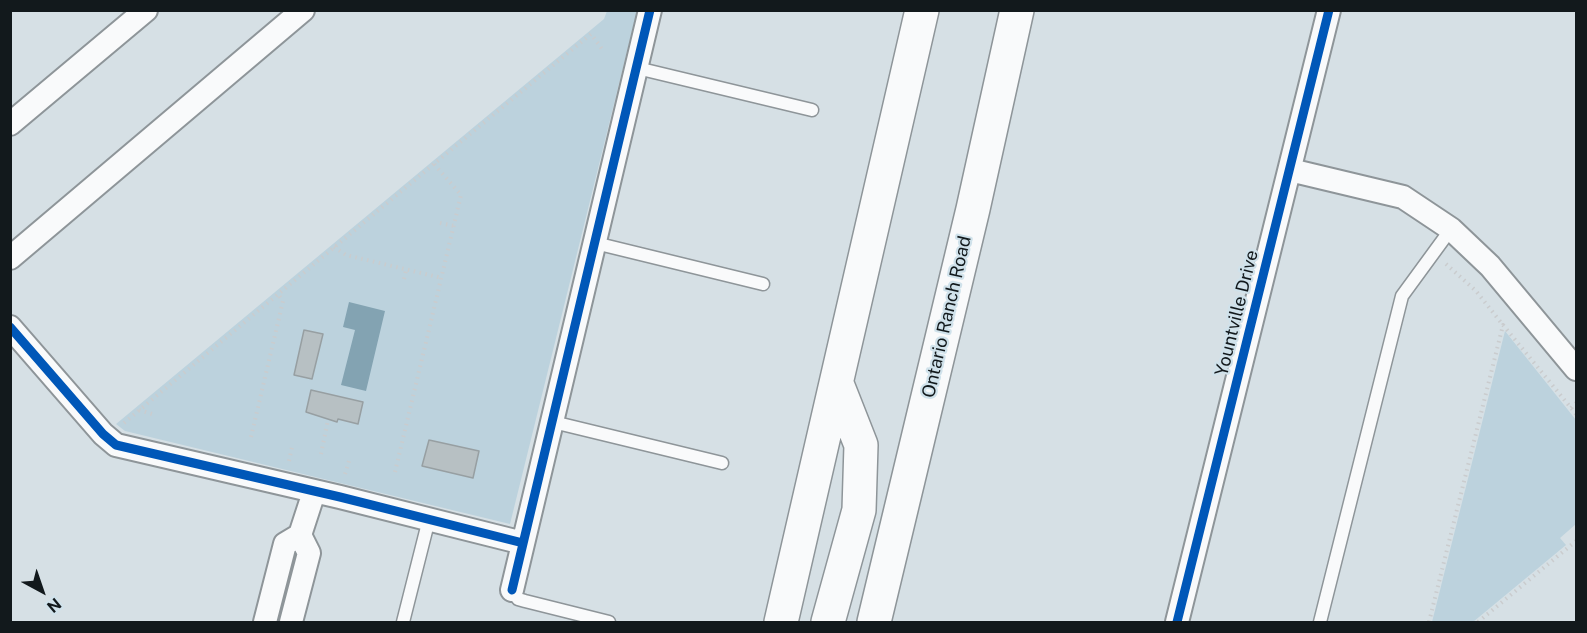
<!DOCTYPE html>
<html>
<head>
<meta charset="utf-8">
<style>
	body { margin:0 }
	#map { position:relative; width:1587px; height:633px; overflow:hidden; background:#d6e0e5; font-family:"Public Sans",sans-serif }
	canvas { display:block }
	.frame { position:absolute; inset:0; border:12px solid #12191c; pointer-events:none }
	.north { position:absolute; left:12px; top:561px; width:60px; height:60px; -webkit-text-stroke:4px #d0e2eb; paint-order:stroke; rotate:140deg; font-size:16px; font-weight:700; line-height:24px; text-align:center; color:#12191c }
	.north::after { content:''; display:block; margin:auto; width:21px; height:27px; background:#12191c; clip-path:polygon(50% 0,100% 100%,50% 72%,0 100%) }
</style>
</head>
<body>
<div id="map">
<canvas width="1587" height="633"></canvas>
<div class="frame"></div>
<div class="north">N</div>
</div>
<script>
const c = document.querySelector('canvas').getContext('2d');
c.lineJoin = 'round';
function paint(path, color) {
  c.fillStyle = color;
  c.fill(path, 'evenodd');
}
function poly(rows) {
  const path = new Path2D();
  for (const r of rows) {
    path.moveTo(r[0], r[1]);
    for (let i = 2; i < r.length; i += 2) path.lineTo(r[i], r[i + 1]);
  }
  return path;
}
function stroke(path, color, width, dash) {
  c.strokeStyle = color;
  c.lineWidth = width;
  c.lineCap = dash ? 'butt' : 'round';
  c.setLineDash(dash || []);
  c.stroke(path);
}
function write(font, color, halo, rows, align = 'center') {
  c.font = font + ' "Public Sans",sans-serif';
  c.lineWidth = 4.5;
  c.setLineDash([]);
  c.textBaseline = 'middle';
  c.strokeStyle = halo;
  c.fillStyle = color;
  for (const [text, x, y, turn = 0] of rows) {
    c.save();
    c.translate(x, y);
    c.rotate((+turn || 0) * Math.PI / 180);
    c.textAlign = isNaN(turn) ? turn : align;
    if (halo) c.strokeText(text, 0, 0);
    c.fillText(text, 0, 0);
    c.restore();
  }
}
paint(poly([
	[607,11,637,11,510,524,125,431,116,424,604,19],
	[1505,331,1576,420,1576,524,1560,538,1566,545,1473,622,1432,622]
]), '#bcd2dd');
paint(poly([
	[349,302,385,311,366,391,341,385,355,330,343,327]
]), '#83a3b2');
const building = poly([
	[304,330,323,334,312,379,294,375,304,330],
	[311,390,363,402,358,424,338,419,337,422,306,412,311,390],
	[429,440,479,451,473,478,422,466,429,440]
]);
paint(building, '#b7c0c3');
stroke(building, '#979fa2', 1.5);
const service = poly([
	[637,68,812,110],
	[595,243,763,284],
	[553,422,722,463],
	[512,590,518,599,525,601,609,622],
	[403,622,429,519],
	[1320,622,1402,296,1451,229]
]);
const minor = poly([
	[10,124,146,10],
	[1290,170,1403,197,1451,229,1490,266,1576,369],
	[10,258,303,10],
	[10,327,103,434,116,445,340,497,523,543],
	[512,590,650,10],
	[265,622,285,544,300,535,314,492],
	[291,622,309,553,300,535],
	[1177,622,1329,10]
]);
const primary = poly([
	[781,622,922,10],
	[828,622,859,510,861,445,837,384],
	[874,622,973,209,1017,10]
]);
stroke(service, '#8e9599', 15);
stroke(minor, '#8e9599', 26);
stroke(primary, '#8e9599', 36);
stroke(poly([
	[440,223,454,226],
	[334,247,346,255,442,278],
	[1446,264,1476,291,1503,325],
	[404,279,406,270],
	[1571,408,1576,403],
	[139,410,152,414],
	[124,423,434,164],
	[251,437,283,301,278,294],
	[321,454,328,420],
	[289,461,292,447],
	[395,472,461,195,434,164,591,34,602,49],
	[345,474,349,461],
	[1429,622,1503,325,1576,414],
	[1478,622,1576,541]
]), '#caccce', 4, [1.5, 4.5]);
stroke(service, '#f9fafb', 12);
stroke(minor, '#f9fafb', 22);
stroke(primary, '#f9fafb', 33);
stroke(poly([
	[10,327,103,434,116,445,340,497,523,543],
	[512,590,650,10],
	[1177,622,1329,10]
]), '#0057b8', 9);
write('18px', '#12191c', '#d0e2eb', [
	["Yountville Drive",1237,313,-76],
	["Ontario Ranch Road",947,317,-77]
]);
</script>
</body>
</html>
